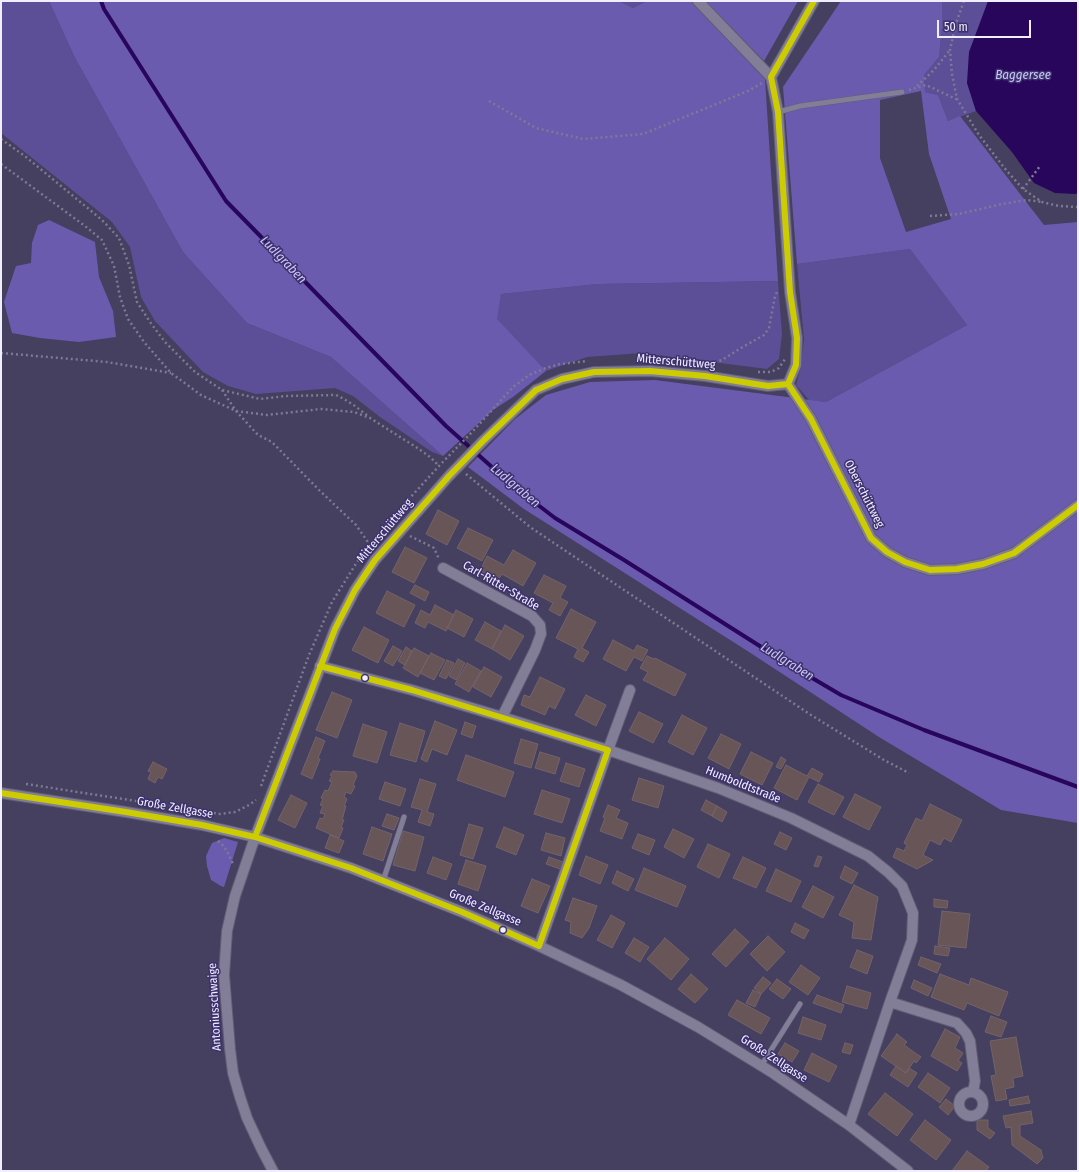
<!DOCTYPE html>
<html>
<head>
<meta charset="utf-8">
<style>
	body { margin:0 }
	#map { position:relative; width:1079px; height:1172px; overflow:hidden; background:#453f60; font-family:"Fira Sans Condensed",sans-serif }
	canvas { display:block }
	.frame { position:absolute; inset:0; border:2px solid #f1efff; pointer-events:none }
	.scale { position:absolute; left:937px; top:20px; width:94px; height:18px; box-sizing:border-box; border:2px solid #f1efff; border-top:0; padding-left:5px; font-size:12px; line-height:14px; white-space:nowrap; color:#f1efff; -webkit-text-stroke:3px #3d316e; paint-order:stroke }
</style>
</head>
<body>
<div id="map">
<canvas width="1079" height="1172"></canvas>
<div class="frame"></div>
<div class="scale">50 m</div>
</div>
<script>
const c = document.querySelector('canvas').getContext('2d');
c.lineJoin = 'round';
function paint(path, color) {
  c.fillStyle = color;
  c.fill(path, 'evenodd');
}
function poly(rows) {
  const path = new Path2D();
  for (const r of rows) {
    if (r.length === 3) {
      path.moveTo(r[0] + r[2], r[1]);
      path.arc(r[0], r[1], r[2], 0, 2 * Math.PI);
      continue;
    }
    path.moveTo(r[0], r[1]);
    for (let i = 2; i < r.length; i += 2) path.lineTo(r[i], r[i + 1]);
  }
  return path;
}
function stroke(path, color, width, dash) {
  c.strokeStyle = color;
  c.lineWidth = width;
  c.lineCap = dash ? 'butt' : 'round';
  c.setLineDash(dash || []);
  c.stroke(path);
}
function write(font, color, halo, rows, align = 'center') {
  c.font = font + ' "Fira Sans Condensed",sans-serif';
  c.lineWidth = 3;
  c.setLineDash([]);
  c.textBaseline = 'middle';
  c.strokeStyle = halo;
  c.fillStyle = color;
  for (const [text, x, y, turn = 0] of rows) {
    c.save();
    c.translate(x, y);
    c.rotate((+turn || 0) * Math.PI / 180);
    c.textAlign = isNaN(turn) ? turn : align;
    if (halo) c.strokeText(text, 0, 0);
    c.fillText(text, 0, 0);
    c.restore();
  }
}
paint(poly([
	[1,1,49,1,74,56,183,252,247,323,331,357,443,456,432,452,380,417,353,396,335,388,256,394,228,386,203,372,155,321,141,297,130,247,112,222,1,133],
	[619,1,647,1,633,8],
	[942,1,988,1,967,83,976,111,948,121,938,95,925,92,924,75,939,57,942,27],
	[910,249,967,325,826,402,809,400,796,385,801,367,804,339,797,264],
	[778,281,782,334,779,359,767,369,642,353,587,357,546,371,496,319,501,294,598,284]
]), '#5c4f97');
paint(poly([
	[49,1,619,1,633,8,647,1,692,1,765,79,778,281,598,284,501,294,497,319,546,371,513,397,493,410,443,456,331,357,247,323,183,252,74,56],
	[705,1,798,1,764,61],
	[841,1,942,1,942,27,939,57,924,75,925,92,938,95,948,121,960,116,1044,225,1078,222,1078,823,1001,810,879,737,749,652,524,509,468,467,515,419,546,395,590,382,655,380,826,402,967,325,910,249,797,264,783,87],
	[921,91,929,154,951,219,906,232,880,158,880,100],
	[49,220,95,242,99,277,113,311,116,337,79,342,40,338,12,333,4,302,16,266,31,263,32,243,38,225],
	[224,838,238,842,224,887,221,886,211,880,207,866,206,856,212,843]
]), '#6b5baf');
paint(poly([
	[988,1,1078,1,1078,193,1075,194,1055,193,1034,183,1012,152,976,111,967,83,969,52]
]), '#28065c');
stroke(poly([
	[101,1,104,9,226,201,446,426,512,485,555,518,624,560,785,662,841,695,924,730,1078,787]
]), '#28065c', 4);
const building = poly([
	[438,510,459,521,447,545,426,534,438,510],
	[468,528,493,540,482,561,457,548,468,528],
	[405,547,427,558,414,583,392,572,405,547],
	[513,550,536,563,523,586,502,574,498,580,480,571,487,556,504,565,513,550],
	[544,575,566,586,560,598,568,602,560,616,549,610,553,603,534,593,544,575],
	[415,585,429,592,425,601,410,593,415,585],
	[387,591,415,605,404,627,376,613,387,591],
	[435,605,454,615,446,631,428,622,425,628,415,623,421,610,430,615,435,605],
	[571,609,596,622,582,648,589,652,583,662,574,657,578,649,556,638,571,609],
	[456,610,473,619,464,637,447,628,456,610],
	[485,622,501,631,492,649,475,640,485,622],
	[505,625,524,636,510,660,492,649,505,625],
	[364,627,389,640,378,663,352,650,364,627],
	[613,640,634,651,637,645,648,650,642,661,634,657,626,671,603,659,613,640],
	[393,646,402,651,393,666,384,661,393,646],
	[406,647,412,651,405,665,398,661,406,647],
	[414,648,429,656,418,677,403,668,414,648],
	[431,653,445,660,434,680,420,673,431,653],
	[647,656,654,659,655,658,686,674,675,696,643,680,648,672,640,668,647,656],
	[458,659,465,663,456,680,449,676,458,659],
	[447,660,454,663,446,679,439,676,447,660],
	[467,663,481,671,469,692,455,684,467,663],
	[484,667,502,677,491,697,473,687,484,667],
	[540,677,565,689,555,709,549,706,545,715,521,705,524,695,530,697,540,677],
	[332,692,352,700,337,738,316,730,332,692],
	[586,695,606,705,596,726,575,715,586,695],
	[639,712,663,724,653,743,629,731,639,712],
	[682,715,707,728,693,755,668,742,682,715],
	[435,721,457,730,447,755,432,749,427,762,421,759,435,721],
	[465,722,476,726,472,738,461,734,465,722],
	[400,723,425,731,416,762,390,755,400,723],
	[363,724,387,732,377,763,353,756,363,724],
	[721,734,741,744,729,769,708,758,721,734],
	[316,737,325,741,318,758,320,759,312,779,301,774,316,737],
	[521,739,538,744,531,768,514,763,521,739],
	[540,752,560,758,555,774,535,768,540,752],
	[751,752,773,763,762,785,740,774,751,752],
	[466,755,514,772,505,797,457,780,466,755],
	[781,757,786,760,781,769,776,767,781,757],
	[153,762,167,769,162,779,158,777,155,783,148,779,151,772,148,771,153,762],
	[566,763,585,769,579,787,560,781,566,763],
	[786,765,807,776,812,768,823,774,819,782,809,777,797,800,774,788,786,765],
	[333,771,355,772,357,776,353,785,355,786,351,794,346,792,344,797,347,799,344,806,346,806,342,820,344,820,341,827,343,828,339,838,316,828,320,818,323,819,325,814,320,813,323,806,320,805,323,799,321,798,325,790,328,791,332,782,329,781,332,776,330,775,333,771],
	[639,778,664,786,658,808,632,800,639,778],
	[420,779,436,784,427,812,434,814,430,826,418,822,422,810,411,807,420,779],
	[385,782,406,789,400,806,379,799,385,782],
	[818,784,844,797,834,815,808,802,818,784],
	[542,790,570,799,562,823,534,814,542,790],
	[855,794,881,807,869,830,843,817,855,794],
	[291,795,307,803,295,828,278,820,291,795],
	[706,800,717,806,712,816,701,810,706,800],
	[930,804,962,820,951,842,944,838,940,845,930,840,923,855,933,860,917,869,893,857,897,848,904,851,907,845,904,843,916,818,922,821,930,804],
	[608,805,620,810,616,818,628,823,622,839,600,831,605,818,603,817,608,805],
	[717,806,727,812,722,822,712,816,717,806],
	[387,814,399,818,394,830,382,826,387,814],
	[469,824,483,828,473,859,460,855,469,824],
	[372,827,392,834,383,861,363,854,372,827],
	[504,827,524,835,516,855,496,847,504,827],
	[673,829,694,839,684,858,664,847,673,829],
	[403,831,424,837,415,871,393,865,403,831],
	[780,832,792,838,786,850,774,844,780,832],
	[546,833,565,838,561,856,541,850,546,833],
	[638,834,655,840,649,855,632,848,638,834],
	[330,835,344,841,339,853,325,848,330,835],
	[708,844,730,854,719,878,697,867,708,844],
	[586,856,608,865,600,884,579,875,586,856],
	[818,856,822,857,818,867,814,866,818,856],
	[433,857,452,864,446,880,427,873,433,857],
	[549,857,563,862,560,869,546,864,549,857],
	[743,857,766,868,756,888,733,878,743,857],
	[466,860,486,866,478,891,458,884,466,860],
	[845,866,858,873,852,884,840,878,845,866],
	[644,868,686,886,677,907,635,890,644,868],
	[776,869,801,881,791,902,766,891,776,869],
	[617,871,634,879,628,891,612,883,617,871],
	[532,879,550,886,538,913,521,906,532,879],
	[854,885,878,897,871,940,852,938,854,922,839,915,854,885],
	[813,886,834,897,823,918,802,907,813,886],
	[573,898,597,906,589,928,582,938,570,933,571,922,565,920,573,898],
	[934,899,948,901,947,908,934,907,934,899],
	[942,911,970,914,966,948,938,945,942,911],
	[611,915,625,923,612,948,597,940,611,915],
	[795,923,809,930,804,939,791,932,795,923],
	[735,929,749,942,726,967,712,954,735,929],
	[768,936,785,952,767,971,750,954,768,936],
	[634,938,649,947,640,962,625,953,634,938],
	[665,938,689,959,671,980,647,959,665,938],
	[935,946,950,948,948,956,934,954,935,946],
	[857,950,873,956,867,974,850,967,857,950],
	[921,957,941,964,937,973,918,965,921,957],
	[801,965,820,978,808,995,789,982,801,965],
	[691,974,708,989,695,1003,678,989,691,974],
	[940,974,969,985,971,978,1008,992,999,1016,967,1003,964,1010,931,997,940,974],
	[763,977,771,983,761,994,754,988,763,977],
	[777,979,791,989,783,999,769,989,777,979],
	[914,980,932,988,928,996,911,988,914,980],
	[847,986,871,993,867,1009,842,1002,847,986],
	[753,990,761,994,755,1007,746,1003,753,990],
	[817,995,844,1005,841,1013,813,1003,817,995],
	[737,1000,770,1018,761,1034,728,1015,737,1000],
	[991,1016,1007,1022,1001,1037,985,1032,991,1016],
	[803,1017,826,1025,821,1040,798,1033,803,1017],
	[945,1029,960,1037,955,1048,963,1053,958,1061,962,1063,957,1071,931,1056,945,1029],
	[897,1034,907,1042,904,1045,921,1057,916,1063,914,1061,906,1073,881,1056,897,1034],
	[1016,1037,1023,1076,1013,1078,1014,1087,1005,1089,1007,1099,996,1101,991,1076,996,1075,990,1041,1016,1037],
	[785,1043,799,1051,792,1062,778,1054,785,1043],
	[845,1043,853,1045,850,1054,842,1052,845,1043],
	[812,1053,837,1066,829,1082,804,1070,812,1053],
	[896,1066,906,1073,909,1068,917,1073,908,1087,890,1075,896,1066],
	[928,1073,950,1088,940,1103,918,1087,928,1073],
	[885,1093,913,1114,897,1136,868,1114,885,1093],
	[1028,1096,1030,1103,1010,1106,1009,1100,1028,1096],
	[946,1099,955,1106,948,1115,939,1107,946,1099],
	[1031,1111,1033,1123,1020,1125,1020,1136,1041,1150,1043,1158,1037,1164,1012,1145,1011,1127,1006,1128,1003,1116,1031,1111],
	[925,1120,951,1140,936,1160,910,1140,925,1120],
	[977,1120,988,1120,988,1128,995,1133,990,1139,977,1130,977,1120],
	[967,1151,989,1167,986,1171,952,1171,967,1151]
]);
paint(building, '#685557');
stroke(building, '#73636a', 1);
const lane = poly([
	[778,112,800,106,902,92],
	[383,881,404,817],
	[761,1066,800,1004]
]);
const street = poly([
	[698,1,771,77],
	[788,384,811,419,871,538,887,552,905,562,930,570,957,569,983,564,1014,553,1078,505],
	[788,384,796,365,797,338,790,292,778,112,771,77,814,1],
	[443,568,532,616,540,625,541,634,535,650,502,717],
	[320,666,412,690,502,717,608,750,718,788,791,818,868,856,888,872,902,886,913,913,912,940,890,1002,849,1125],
	[1,793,126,812,202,825,255,837,351,868,462,912,539,946,621,985,698,1027,773,1073,849,1125,908,1171],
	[539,946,608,750,630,690],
	[890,1002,957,1023,966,1033,970,1041,975,1081,973,1092],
	[971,1104,12],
	[273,1171,261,1148,247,1118,240,1097,233,1073,230,1049,224,975,227,931,235,896,255,837,279,775,335,629,355,590,375,560,449,476,484,440,536,390,562,379,594,372,650,371,705,376,768,386,788,384]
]);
stroke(lane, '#615c74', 6);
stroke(street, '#615c74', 12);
stroke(poly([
	[964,1,956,23,950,50,952,74,957,99,979,135,1006,170,1023,189,1042,202,1059,206,1078,207],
	[917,86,934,70,950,50],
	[909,90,926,85,956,99],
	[489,101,536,128,583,139,643,134,748,91,762,83],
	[1,139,26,157,102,220,119,238,129,265,137,302,150,322,165,342,195,372,222,390,260,399,286,396,336,395,344,399,355,406,368,416],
	[1,164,85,226,102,240,114,266,120,297,128,319,144,342,171,373,201,395,236,411,267,415,321,409,354,412,370,418,419,449,430,457,439,466],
	[1023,189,1040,166],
	[930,216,959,214,1002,204,1027,200,1042,202],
	[1,353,107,362,171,373],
	[705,365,722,360,741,348,764,335,769,328,775,296,778,290],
	[758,372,771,372,779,368,785,359],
	[222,390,236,411,258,435,272,442,320,491,356,525,370,545],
	[466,474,530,527,772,689,811,715,884,760,909,773],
	[410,536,434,548,439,559],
	[26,784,220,814,235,812,249,805,256,800],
	[261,786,309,655,332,602,357,562,389,521,439,466,473,431,513,387,529,375,546,368,560,364,588,361],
	[218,841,221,843,227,851,234,866]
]), '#7e7a92', 2.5, [2, 3]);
stroke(lane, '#827e97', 5);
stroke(street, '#827e97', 10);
stroke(poly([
	[788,384,811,419,871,538,887,552,905,562,930,570,957,569,983,564,1014,553,1078,505],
	[788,384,796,365,797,338,790,292,778,112,771,77,814,1],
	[1,793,126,812,202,825,255,837,351,868,462,912,539,946,608,750,412,690,320,666],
	[255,837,335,629,355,590,375,560,449,476,484,440,536,390,562,379,594,372,650,371,705,376,768,386,788,384]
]), '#cc0', 6);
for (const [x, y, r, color] of [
	[365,678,3.5,"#f1efff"],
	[503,930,3.5,"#f1efff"]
]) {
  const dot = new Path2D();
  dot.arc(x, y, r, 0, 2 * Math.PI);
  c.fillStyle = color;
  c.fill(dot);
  stroke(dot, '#3d316e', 1.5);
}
write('12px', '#f1efff', '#3d316e', [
	["Mitterschüttweg",676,362,5],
	["Oberschüttweg",864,494,63],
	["Mitterschüttweg",385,531,-50],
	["Carl-Ritter-Straße",501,586,30],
	["Humboldtstraße",743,785,22],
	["Große Zellgasse",175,808,10],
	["Große Zellgasse",485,908,23],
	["Antoniusschwaige",215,1007,-93],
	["Große Zellgasse",774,1059,33]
]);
write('italic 13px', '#cbc6f7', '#3d316e', [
	["Baggersee",1023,75],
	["Ludlgraben",283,260,46],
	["Ludlgraben",515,486,40],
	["Ludlgraben",787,662,32]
]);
</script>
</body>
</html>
